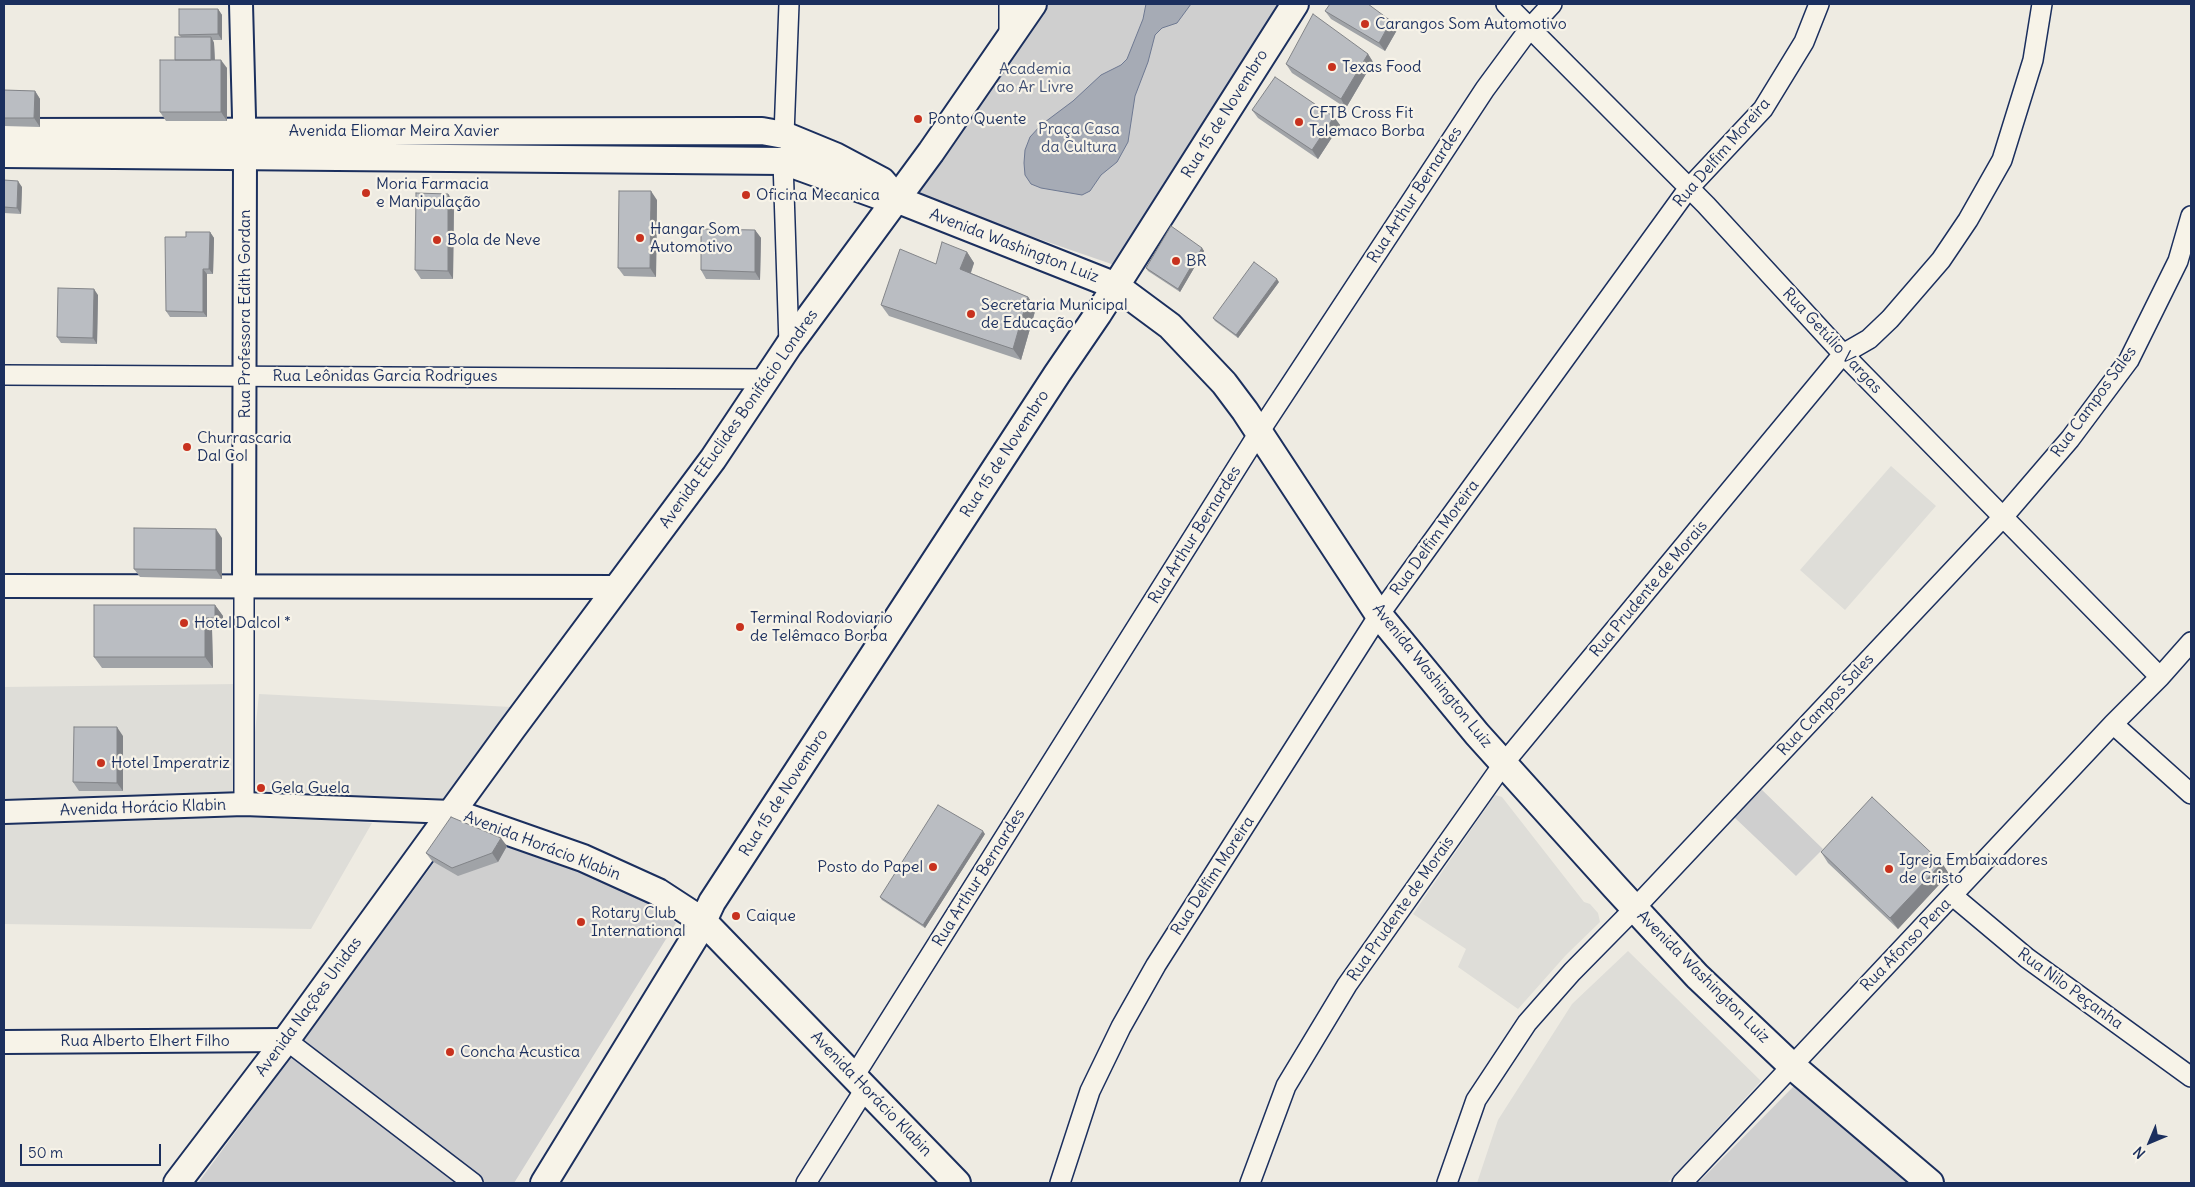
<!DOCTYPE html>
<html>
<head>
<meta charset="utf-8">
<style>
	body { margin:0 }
	#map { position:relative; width:2195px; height:1187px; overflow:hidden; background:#eeebe2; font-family:Delius,sans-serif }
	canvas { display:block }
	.frame { position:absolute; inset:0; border:5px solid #1b2f5e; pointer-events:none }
	.north { position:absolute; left:2125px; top:1117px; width:50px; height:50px; -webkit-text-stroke:4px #f7f3e8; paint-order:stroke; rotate:225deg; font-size:14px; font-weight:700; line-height:20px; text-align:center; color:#1b2f5e }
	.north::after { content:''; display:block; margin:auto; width:18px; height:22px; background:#1b2f5e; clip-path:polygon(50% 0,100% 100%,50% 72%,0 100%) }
	.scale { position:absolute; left:20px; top:1144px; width:141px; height:22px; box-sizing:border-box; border:2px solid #1b2f5e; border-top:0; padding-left:6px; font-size:15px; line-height:18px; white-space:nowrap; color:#1b2f5e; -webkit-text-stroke:4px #f7f3e8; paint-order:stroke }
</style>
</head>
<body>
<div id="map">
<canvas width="2195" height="1187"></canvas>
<div class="frame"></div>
<div class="north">N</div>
<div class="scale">50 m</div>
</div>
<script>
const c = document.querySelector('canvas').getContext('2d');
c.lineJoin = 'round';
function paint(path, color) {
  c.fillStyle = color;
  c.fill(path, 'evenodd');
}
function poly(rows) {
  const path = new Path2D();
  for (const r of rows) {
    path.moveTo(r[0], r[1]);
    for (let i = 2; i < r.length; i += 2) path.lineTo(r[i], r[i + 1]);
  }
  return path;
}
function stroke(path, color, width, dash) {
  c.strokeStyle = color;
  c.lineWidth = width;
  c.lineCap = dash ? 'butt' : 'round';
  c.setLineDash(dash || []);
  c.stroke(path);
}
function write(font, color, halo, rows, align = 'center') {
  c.font = font + ' Delius,sans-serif';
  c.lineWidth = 4.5;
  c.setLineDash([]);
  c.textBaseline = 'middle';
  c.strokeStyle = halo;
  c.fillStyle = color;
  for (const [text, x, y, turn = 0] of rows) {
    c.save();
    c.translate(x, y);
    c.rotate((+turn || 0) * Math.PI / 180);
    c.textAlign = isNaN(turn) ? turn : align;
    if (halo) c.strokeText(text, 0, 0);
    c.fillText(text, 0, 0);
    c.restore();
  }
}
paint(poly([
	[1891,466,1936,506,1845,610,1800,570],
	[237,684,239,801,4,804,4,687],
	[259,694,511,707,440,806,248,800],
	[1495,795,1502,797,1584,902,1590,904,1598,913,1600,922,1566,955,1518,1009,1458,967,1466,949,1413,914],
	[245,813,372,823,311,929,4,924,4,819],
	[1628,951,1761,1081,1667,1183,1477,1183,1498,1120,1572,1004]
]), '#deddd8');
paint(poly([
	[1045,4,1288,4,1123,268,906,193],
	[285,142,681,142,681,148,285,147],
	[1760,788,1823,849,1796,876,1734,817],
	[455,834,619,875,676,923,514,1183,198,1183],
	[1794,1086,1917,1183,1698,1183]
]), '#cfcfcf');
const water = poly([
	[1146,4,1191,4,1177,23,1162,28,1155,35,1148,62,1135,96,1128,142,1117,162,1101,175,1090,191,1082,195,1041,188,1031,184,1025,175,1024,163,1025,150,1030,137,1041,125,1073,101,1101,75,1121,65,1127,59,1143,19,1146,4]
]);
paint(water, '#a6abb5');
stroke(water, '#6e7992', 1);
const minor = poly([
	[1009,4,1009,36],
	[1506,4,1706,205,1843,354,2160,677],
	[784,135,789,4],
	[783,161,789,345],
	[4,375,766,379],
	[2113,724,2191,794],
	[244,804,244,586],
	[1953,896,2027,958,2191,1077],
	[286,1040,473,1183],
	[853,1078,1258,434,1485,89,1530,28,1552,4],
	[806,1183,865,1089],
	[1060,1183,1090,1091,1121,1027,1156,965,1379,615,1688,189,1763,109,1804,42,1819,4],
	[1250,1183,1286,1086,1347,985,1504,763,1843,354,1869,339,1890,319,1941,260,1968,220,2002,160,2033,60,2042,4],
	[1447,1183,1476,1100,1527,1023,1572,972,1635,908,2003,517,2070,439,2129,360,2178,261,2191,216],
	[1682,1183,2113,724,2160,677,2191,642]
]);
const tertiary = poly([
	[241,4,245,155,244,586],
	[4,586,618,587],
	[4,812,244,804,452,812],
	[4,1042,286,1040]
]);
const secondary = poly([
	[4,132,762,131,784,135,835,156,882,181,888,188],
	[4,154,783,161,877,195,896,199,1116,286,1170,326,1224,383,1245,411,1379,615,1477,734,1615,887,1697,976,1791,1065,1930,1183],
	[452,812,583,858,658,892,704,922,957,1183],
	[177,1183,286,1040,512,729,713,459,789,345,931,152,1033,4],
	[544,1183,698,932,712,902,1057,374,1098,314,1295,4]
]);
stroke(minor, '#1b2f5e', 22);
stroke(tertiary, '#1b2f5e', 26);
stroke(secondary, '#1b2f5e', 30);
stroke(minor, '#f7f3e8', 19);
stroke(tertiary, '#f7f3e8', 22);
stroke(secondary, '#f7f3e8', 26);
paint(poly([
	[218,9,222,15,222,40,213,40,214,43,215,60,227,68,227,121,166,121,160,112,175,60,181,37,179,35],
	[1325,11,1397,30,1385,51,1331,19],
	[1368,54,1373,62,1346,108,1292,73,1286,64],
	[4,90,35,91,40,99,40,127,4,126],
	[1252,110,1334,117,1340,125,1318,159,1258,118],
	[4,180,22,187,21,214,4,213],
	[448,194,454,202,453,279,421,279,415,270],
	[657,200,656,277,624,276,618,268],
	[755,230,761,238,760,280,706,279,701,270],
	[210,232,214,238,213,274,207,274,207,317,170,317,166,311],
	[1202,248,1204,251,1180,292,1148,271,1146,268],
	[967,252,974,263,971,273,1028,297,1036,308,1021,360,889,316,881,305,936,264],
	[1279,282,1238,338,1215,321,1213,318],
	[98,295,97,344,61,343,57,337],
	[222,538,222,579,140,577,134,569],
	[215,605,223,616,223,629,212,629,213,668,102,668,94,657],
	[123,736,123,791,79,791,73,782],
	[985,834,925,928,882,900,880,897],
	[507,846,498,862,458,876,432,861,426,853],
	[1821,852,1942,863,1949,874,1898,929,1828,863]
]), '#a0a3a7');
paint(poly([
	[218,9,222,15,222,40,218,34],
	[1391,21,1397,30,1385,51,1379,43],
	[211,37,214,43,215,65,211,60],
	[1368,54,1373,62,1346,108,1341,99],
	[221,60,227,68,227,121,221,112],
	[35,91,40,99,40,127,34,118],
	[1334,117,1340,125,1318,159,1312,150],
	[18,181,22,187,21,214,17,208],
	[651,191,657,200,656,277,650,268],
	[448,194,454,202,453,279,448,271],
	[755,230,761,238,760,280,755,272],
	[210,232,214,238,213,274,209,269],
	[1202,248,1204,251,1180,292,1178,289],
	[967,252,974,263,968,280,960,269],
	[203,269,207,274,207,317,203,312],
	[1277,279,1279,282,1238,338,1236,335],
	[94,289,98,295,97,344,93,338],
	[1028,297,1036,308,1021,360,1013,349],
	[216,529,222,538,222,579,216,570],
	[215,605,223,616,223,629,215,618],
	[205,618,212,629,213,668,205,657],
	[117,727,123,736,123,791,117,783],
	[983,831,985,834,925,928,923,925],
	[501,838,507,846,498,862,492,853],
	[1942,863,1949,874,1898,929,1890,918]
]), '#828488');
const building = poly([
	[1330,4,1368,4,1391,21,1379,43,1325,11,1330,4],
	[179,9,218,9,218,34,179,35,179,9],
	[1313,14,1368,54,1341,99,1286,64,1313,14],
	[175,37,211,37,211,60,175,60,175,37],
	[160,60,221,60,221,112,160,112,160,60],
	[1275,77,1334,117,1312,150,1252,110,1275,77],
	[4,90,35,91,34,118,4,118,4,90],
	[4,180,18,181,17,208,4,207,4,180],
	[619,191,651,191,650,268,618,268,619,191],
	[416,193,448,194,448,271,415,270,416,193],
	[1171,226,1202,248,1178,289,1146,268,1171,226],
	[701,229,755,230,755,272,701,270,701,229],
	[186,232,210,232,209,269,203,269,203,312,166,311,165,237,186,237,186,232],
	[942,242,967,252,960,269,1028,297,1013,349,881,305,900,249,936,264,942,242],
	[1254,262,1277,279,1236,335,1213,318,1254,262],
	[58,288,94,289,93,338,57,337,58,288],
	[134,528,216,529,216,570,134,569,134,528],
	[94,605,215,605,215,618,205,618,205,657,94,657,94,605],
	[74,727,117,727,117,783,73,782,74,727],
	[1872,797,1942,863,1890,918,1821,852,1872,797],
	[938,805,983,831,923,925,880,897,938,805],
	[451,817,501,838,492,853,452,868,426,853,451,817]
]);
paint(building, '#babdc2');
stroke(building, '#828488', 1);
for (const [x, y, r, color] of [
	[1365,24,5,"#c8321e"],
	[1332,67,5,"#c8321e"],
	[918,119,5,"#c8321e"],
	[1299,122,5,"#c8321e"],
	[366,193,5,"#c8321e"],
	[746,195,5,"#c8321e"],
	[640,238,5,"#c8321e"],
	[437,240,5,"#c8321e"],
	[1176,261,5,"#c8321e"],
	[971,314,5,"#c8321e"],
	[187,447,5,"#c8321e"],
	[184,623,5,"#c8321e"],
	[740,627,5,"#c8321e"],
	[101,763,5,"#c8321e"],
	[261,788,5,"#c8321e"],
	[933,867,5,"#c8321e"],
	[1889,869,5,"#c8321e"],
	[736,916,5,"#c8321e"],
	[581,922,5,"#c8321e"],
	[450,1052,5,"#c8321e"]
]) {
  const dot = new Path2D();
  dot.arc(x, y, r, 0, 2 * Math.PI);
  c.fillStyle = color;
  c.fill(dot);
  stroke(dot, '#f7f3e8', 2);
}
write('16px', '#1b2f5e', '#f7f3e8', [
	["Carangos Som Automotivo",1375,24],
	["Texas Food",1342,67],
	["CFTB Cross Fit",1309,113],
	["Telemaco Borba",1309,131],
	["Ponto Quente",928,119],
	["Moria Farmacia",376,184],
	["e Manipulação",376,202],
	["Oficina Mecanica",756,195],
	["Hangar Som",650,229],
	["Automotivo",650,247],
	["Bola de Neve",447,240],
	["BR",1186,261],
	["Secretaria Municipal",981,305],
	["de Educação",981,323],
	["Churrascaria",197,438],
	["Dal Col",197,456],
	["Terminal Rodoviario",750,618],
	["de Telêmaco Borba",750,636],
	["Hotel Dalcol *",194,623],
	["Hotel Imperatriz",111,763],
	["Gela Guela",271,788],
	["Igreja Embaixadores",1899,860],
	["de Cristo",1899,878],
	["Posto do Papel",923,867,"right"],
	["Rotary Club",591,913],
	["International",591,931],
	["Caique",746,916],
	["Concha Acustica",460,1052]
], 'left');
write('16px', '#3f4f75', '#f7f3e8', [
	["Academia",1035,69],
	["ao Ar Livre",1035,87],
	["Praça Casa",1079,129],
	["da Cultura",1079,147]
]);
write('16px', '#1b2f5e', '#f7f3e8', [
	["Rua 15 de Novembro",1225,114,-58],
	["Avenida Eliomar Meira Xavier",394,131],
	["Rua Delfim Moreira",1722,153,-49],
	["Rua Arthur Bernardes",1415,195,-57],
	["Avenida Washington Luiz",1014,246,21],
	["Rua Professora Edith Gordan",245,314,-90],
	["Rua Getúlio Vargas",1832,341,47],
	["Rua Leônidas Garcia Rodrigues",385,376],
	["Rua Campos Sales",2094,402,-54],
	["Avenida EEuclides Bonifácio Londres",739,419,-55],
	["Rua 15 de Novembro",1005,454,-57],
	["Rua Arthur Bernardes",1195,535,-58],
	["Rua Delfim Moreira",1435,538,-54],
	["Rua Prudente de Morais",1649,589,-50],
	["Avenida Washington Luiz",1432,676,51],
	["Rua Campos Sales",1826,705,-47],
	["Rua 15 de Novembro",784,793,-57],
	["Avenida Horácio Klabin",143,808,-2],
	["Avenida Horácio Klabin",542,846,21],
	["Rua Delfim Moreira",1213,876,-57],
	["Rua Arthur Bernardes",979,878,-58],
	["Rua Prudente de Morais",1401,909,-55],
	["Rua Afonso Pena",1906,945,-46],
	["Avenida Washington Luiz",1703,977,45],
	["Rua Nilo Peçanha",2070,989,36],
	["Avenida Nações Unidas",309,1007,-54],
	["Rua Alberto Elhert Filho",145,1041],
	["Avenida Horácio Klabin",871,1094,46]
]);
</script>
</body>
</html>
